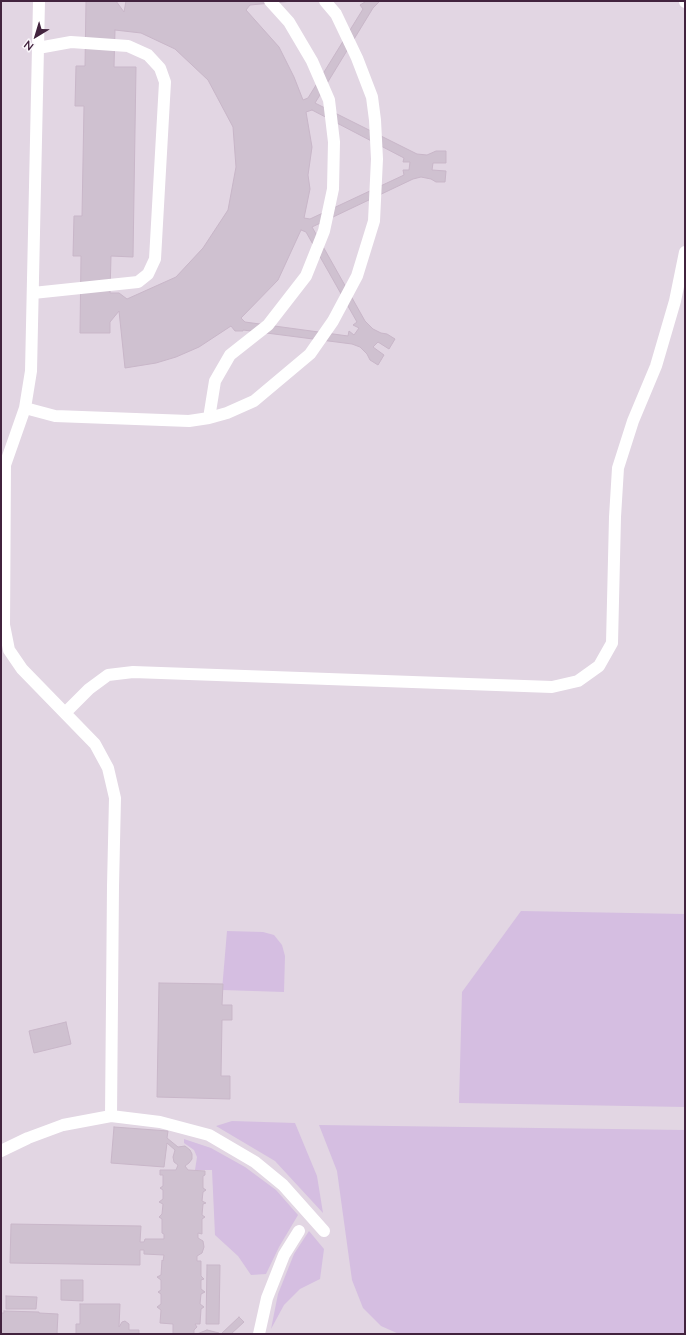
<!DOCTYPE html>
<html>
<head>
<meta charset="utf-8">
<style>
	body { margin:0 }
	#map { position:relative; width:686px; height:1335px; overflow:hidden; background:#efe5ef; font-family:Lato,sans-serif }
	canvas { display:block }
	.frame { position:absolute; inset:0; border:2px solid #42233e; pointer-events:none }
	.north { position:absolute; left:16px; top:16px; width:40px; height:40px; -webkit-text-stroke:3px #faf7fb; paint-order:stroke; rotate:218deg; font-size:11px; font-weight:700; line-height:16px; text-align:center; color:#42233e }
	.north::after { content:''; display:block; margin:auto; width:14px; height:18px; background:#42233e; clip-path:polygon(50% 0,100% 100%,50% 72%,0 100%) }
</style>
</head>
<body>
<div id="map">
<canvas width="686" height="1335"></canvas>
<div class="frame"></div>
<div class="north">N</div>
</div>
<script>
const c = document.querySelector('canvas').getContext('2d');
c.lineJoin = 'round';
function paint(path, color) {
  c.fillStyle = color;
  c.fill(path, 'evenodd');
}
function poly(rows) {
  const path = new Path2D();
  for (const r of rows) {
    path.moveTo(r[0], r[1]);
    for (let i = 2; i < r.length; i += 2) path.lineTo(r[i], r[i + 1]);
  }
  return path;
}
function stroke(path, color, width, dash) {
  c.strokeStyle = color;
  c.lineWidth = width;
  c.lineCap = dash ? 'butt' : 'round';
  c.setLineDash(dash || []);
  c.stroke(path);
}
paint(poly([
	[1,1,685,1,685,1334,1,1334]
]), '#e2d6e3');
paint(poly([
	[521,911,685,914,685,1107,459,1103,462,992],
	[227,931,263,932,274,935,282,945,285,956,284,992,222,990],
	[232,1121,295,1123,317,1176,323,1213,275,1161,216,1126],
	[319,1125,685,1130,685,1334,399,1334,381,1326,363,1308,352,1280,337,1171],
	[184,1139,211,1148,245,1167,276,1190,298,1215,279,1247,266,1274,251,1275,238,1256,215,1235,212,1170,195,1170,197,1157,194,1150,184,1143],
	[309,1231,324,1249,320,1279,300,1289,284,1305,271,1329,278,1294,294,1254]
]), '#d5bee1');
const building = poly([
	[86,1,116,1,124,12,126,1,293,1,250,5,246,10,279,47,294,77,303,100,308,98,363,9,360,5,365,2,364,1,380,1,373,8,315,103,417,154,427,155,436,151,446,151,446,163,433,163,432,170,446,171,445,182,436,182,431,179,421,177,413,179,312,227,365,321,373,329,381,333,387,334,395,339,389,349,378,342,373,347,384,355,378,365,370,360,367,354,360,347,352,344,243,330,243,331,235,331,231,326,199,347,176,357,156,363,125,368,119,311,110,322,110,333,80,333,81,256,73,256,74,216,82,216,84,106,75,106,76,66,85,66,86,1],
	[115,30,141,33,175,49,208,80,233,127,236,167,228,210,203,248,176,277,127,299,119,293,110,293,111,256,133,257,136,67,114,67,115,30],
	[312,110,404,158,403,162,410,162,409,170,403,170,404,175,310,219,304,218,310,189,308,175,312,147,306,112,312,110],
	[301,230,306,232,357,322,353,325,359,328,354,335,349,331,348,336,245,322,241,318,278,280,301,230],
	[159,983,223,984,222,1005,232,1005,232,1020,222,1020,221,1076,230,1076,230,1099,157,1097,159,983],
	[66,1022,71,1044,34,1053,29,1031,66,1022],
	[114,1127,168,1131,167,1138,178,1147,185,1146,190,1150,192,1154,192,1159,189,1163,185,1166,188,1170,205,1171,205,1175,203,1176,203,1188,206,1190,203,1192,202,1201,206,1203,203,1204,202,1215,205,1217,202,1219,202,1234,198,1233,198,1238,203,1241,204,1247,202,1253,197,1256,197,1261,201,1261,201,1276,204,1279,201,1280,201,1289,205,1292,201,1294,200,1304,204,1307,201,1309,200,1324,195,1324,197,1327,194,1330,194,1334,173,1334,173,1324,160,1323,161,1310,157,1307,161,1304,161,1294,158,1292,161,1290,161,1280,157,1277,161,1275,162,1260,163,1261,164,1255,144,1254,144,1250,140,1250,140,1265,10,1263,11,1224,141,1226,140,1242,144,1242,145,1239,164,1239,164,1234,162,1233,162,1219,159,1217,162,1214,163,1204,159,1202,163,1199,163,1190,160,1188,163,1186,163,1175,160,1175,160,1170,176,1170,178,1165,174,1162,173,1157,175,1150,167,1143,164,1167,111,1163,114,1127],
	[207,1265,220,1265,219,1324,206,1324,207,1265],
	[61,1280,83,1280,83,1301,61,1300,61,1280],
	[6,1296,37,1297,36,1309,6,1309,6,1296],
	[80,1304,120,1304,119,1327,122,1322,125,1321,129,1324,129,1330,139,1330,139,1334,76,1334,76,1324,80,1324,80,1304],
	[4,1311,39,1312,39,1313,58,1314,57,1333,59,1334,1,1334,1,1313,4,1313,4,1311],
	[239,1317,244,1322,231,1334,221,1334,239,1317],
	[207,1330,219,1333,220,1334,197,1334,207,1330]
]);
paint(building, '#cfc1d0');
stroke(building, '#c9b7c9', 1);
stroke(poly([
	[39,1,31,371,25,408,5,465,4,625,9,650,22,669,95,744,108,768,115,798,113,886,111,1116],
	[685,1,685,2],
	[33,293,138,282,148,274,155,259,165,82,160,68,148,55,128,46,71,42,38,48],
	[25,408,55,416,189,421,209,418,227,413,254,401,310,354,333,321,357,276,374,221,377,159,375,120,372,97,357,58,336,14,325,1],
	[209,418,215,381,230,355,268,325,306,276,324,231,333,189,334,142,329,100,312,61,289,22,270,1],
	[65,713,89,689,108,675,133,672,552,687,578,681,599,666,612,643,615,517,618,468,633,421,656,366,675,301,685,252],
	[1,1151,28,1138,63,1125,111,1116,160,1122,209,1135,255,1162,283,1185,324,1231],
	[259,1334,267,1298,284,1255,299,1231]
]), '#fff', 12);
</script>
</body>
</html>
